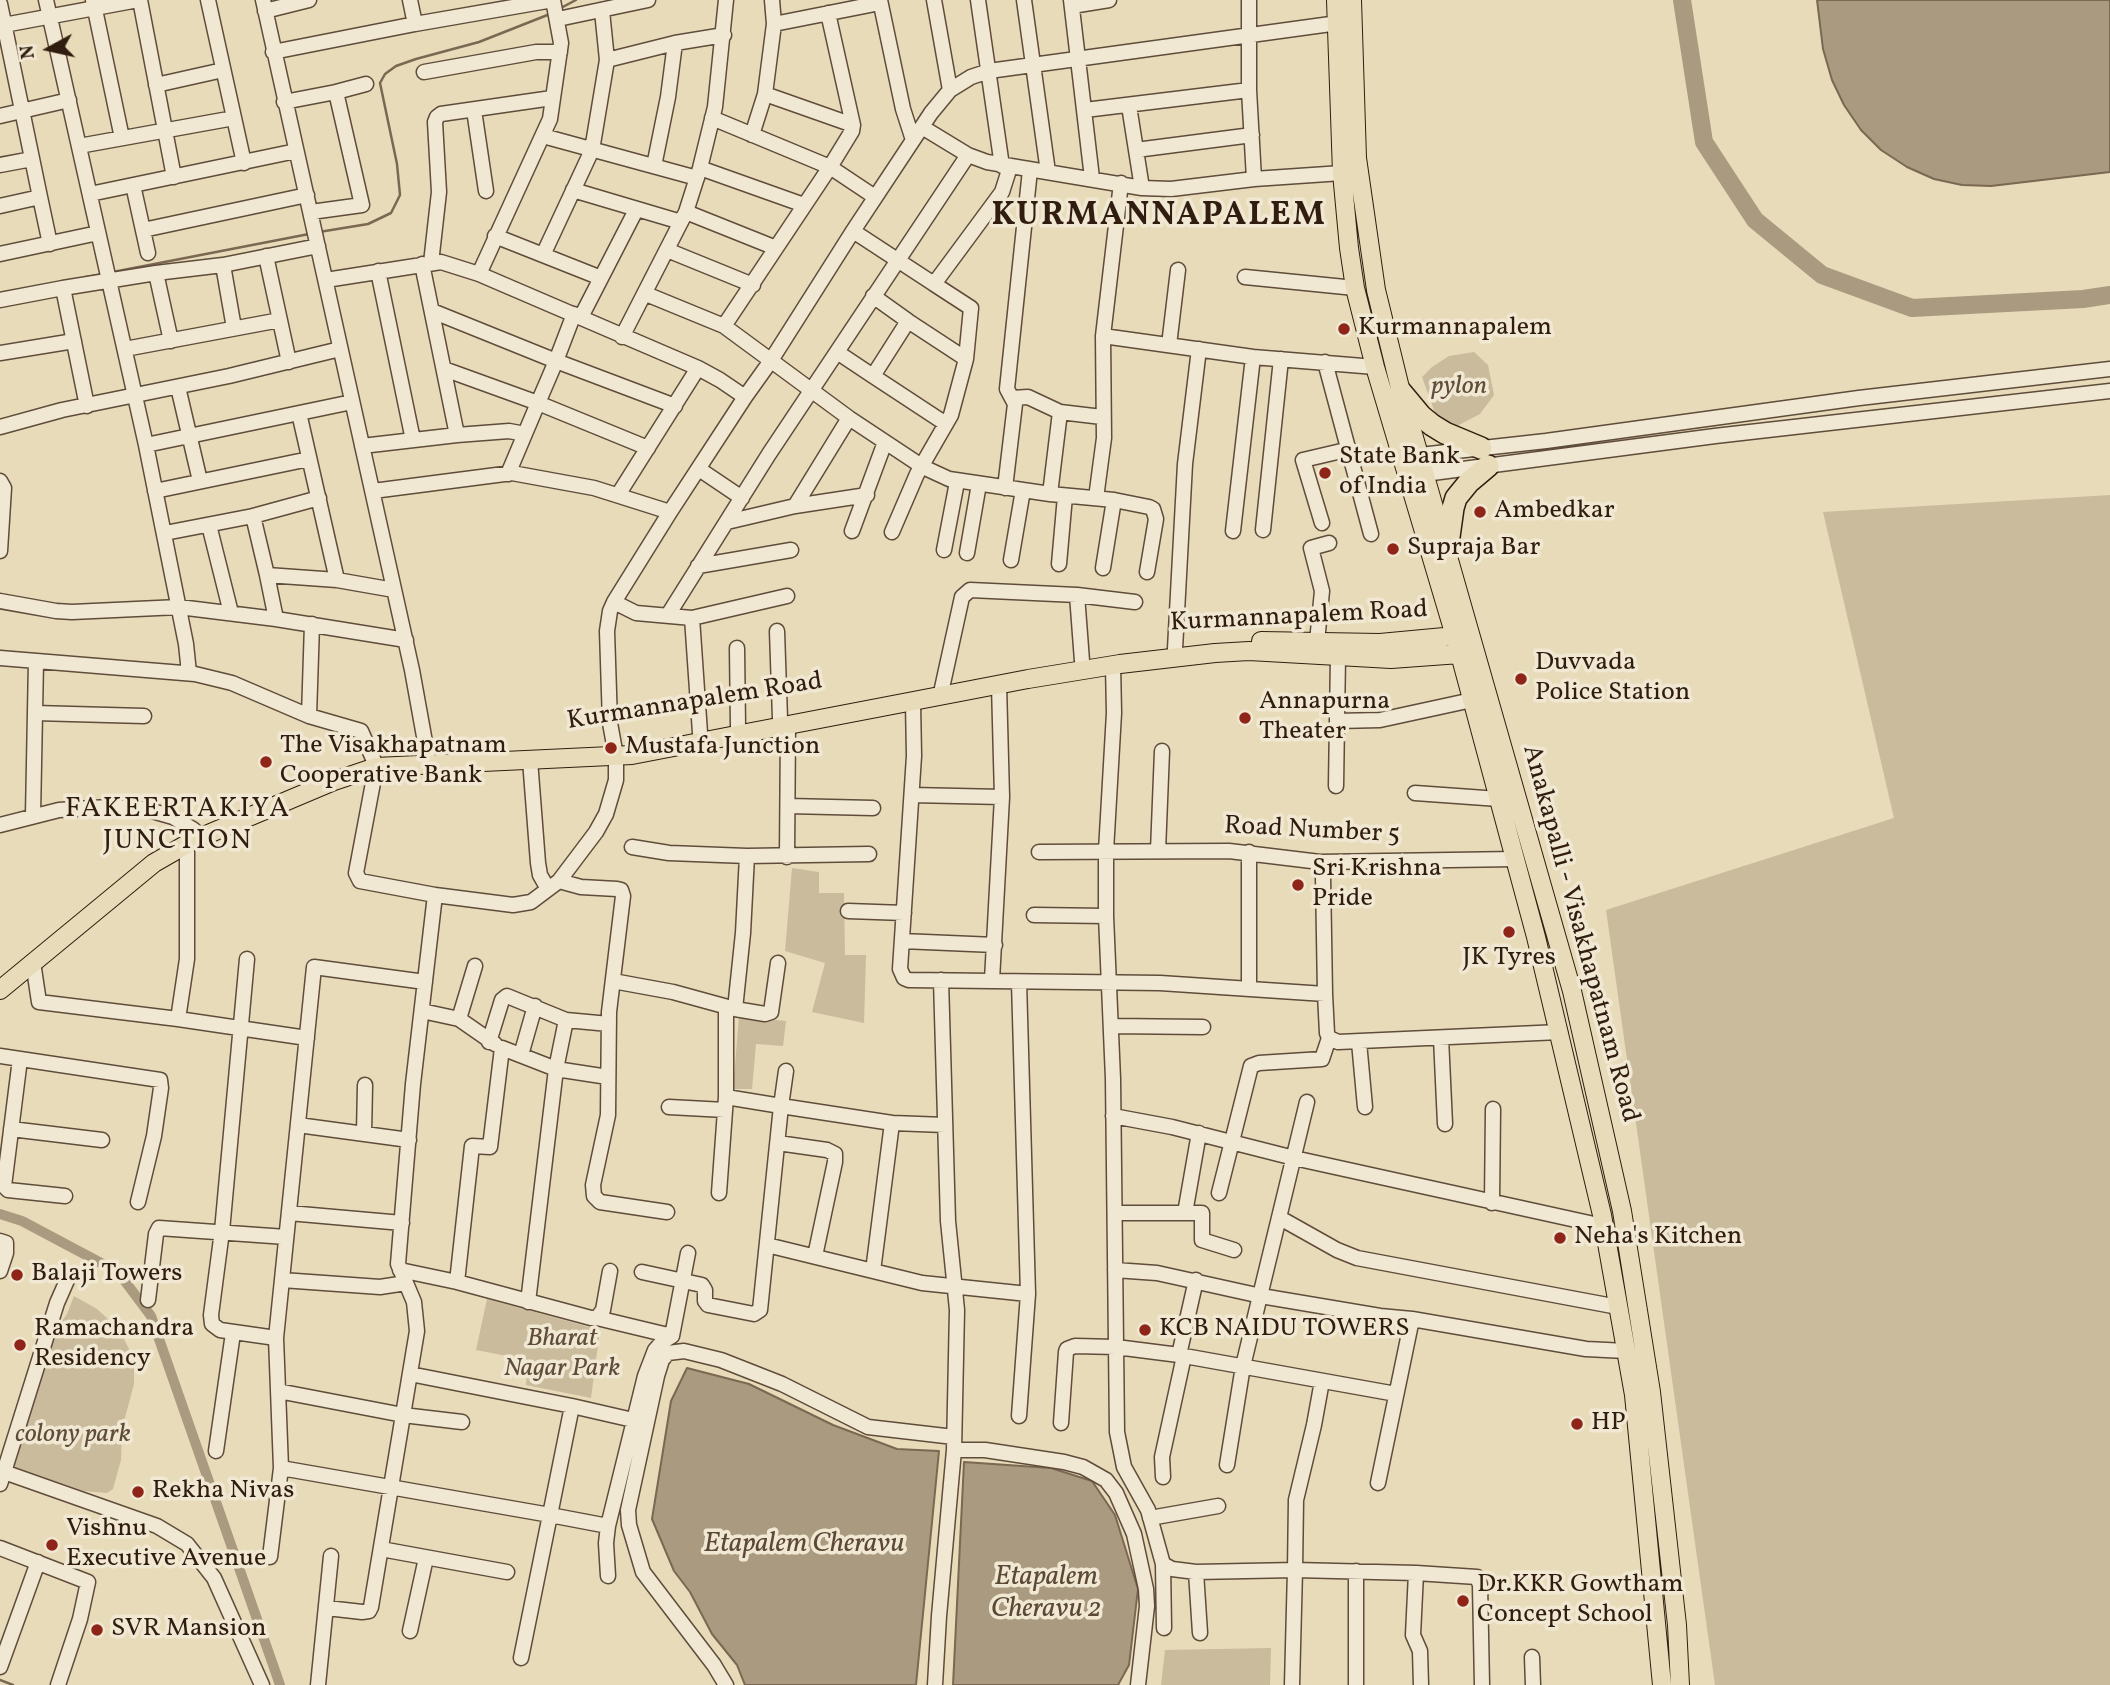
<!DOCTYPE html>
<html>
<head>
<meta charset="utf-8">
<style>
	body { margin:0 }
	#map { position:relative; width:2110px; height:1685px; overflow:hidden; background:#e8dbb9; font-family:Vollkorn,serif }
	canvas { display:block }
	.north { position:absolute; left:14px; top:14px; width:70px; height:70px; -webkit-text-stroke:5px #f0e8d2; paint-order:stroke; rotate:262deg; font-size:19px; font-weight:700; line-height:28px; text-align:center; color:#311d0f }
	.north::after { content:''; display:block; margin:auto; width:24px; height:32px; background:#311d0f; clip-path:polygon(50% 0,100% 100%,50% 72%,0 100%) }
</style>
</head>
<body>
<div id="map">
<canvas width="2110" height="1685"></canvas>
<div class="north">N</div>
</div>
<script>
const c = document.querySelector('canvas').getContext('2d');
c.lineJoin = 'round';
function paint(path, color) {
  c.fillStyle = color;
  c.fill(path, 'evenodd');
}
function poly(rows) {
  const path = new Path2D();
  for (const r of rows) {
    path.moveTo(r[0], r[1]);
    for (let i = 2; i < r.length; i += 2) path.lineTo(r[i], r[i + 1]);
  }
  return path;
}
function stroke(path, color, width, dash) {
  c.strokeStyle = color;
  c.lineWidth = width;
  c.lineCap = dash ? 'butt' : 'round';
  c.setLineDash(dash || []);
  c.stroke(path);
}
function write(font, color, halo, rows, align = 'center') {
  c.font = font + ' Vollkorn,serif';
  c.lineWidth = 7;
  c.setLineDash([]);
  c.textBaseline = 'middle';
  c.strokeStyle = halo;
  c.fillStyle = color;
  for (const [text, x, y, turn = 0] of rows) {
    c.save();
    c.translate(x, y);
    c.rotate((+turn || 0) * Math.PI / 180);
    c.textAlign = isNaN(turn) ? turn : align;
    if (halo) c.strokeText(text, 0, 0);
    c.fillText(text, 0, 0);
    c.restore();
  }
}
paint(poly([
	[1474,352,1488,365,1494,395,1480,414,1455,427,1435,413,1422,377,1432,367,1449,356],
	[2110,495,2110,1685,1715,1685,1606,910,1894,818,1823,512],
	[792,868,819,872,819,893,844,893,845,955,866,955,864,1023,812,1012,825,963,785,951],
	[739,1016,786,1021,783,1046,756,1044,752,1089,733,1089],
	[74,1296,97,1309,119,1329,134,1359,134,1384,122,1429,121,1460,113,1489,107,1493,84,1491,12,1466,51,1336,67,1314],
	[487,1299,600,1330,591,1398,526,1385,528,1360,476,1350],
	[1271,1648,1270,1685,1161,1685,1165,1650]
]), '#c9bb9c');
const water = poly([
	[1817,0,2110,0,2110,172,1991,186,1962,185,1934,179,1907,167,1881,150,1861,130,1844,105,1832,80,1823,49,1817,0],
	[687,1368,749,1384,833,1425,897,1449,939,1451,916,1685,745,1685,737,1665,712,1634,690,1592,674,1571,652,1519,671,1401,687,1368],
	[964,1462,1051,1468,1092,1481,1115,1515,1138,1589,1129,1665,1118,1685,953,1685,964,1462]
]);
paint(water, '#aa9a7f');
stroke(water, '#7a6852', 2);
stroke(poly([
	[559,9,576,0],
	[319,232,368,224,391,213,400,195,397,164,380,83,385,74,396,66,416,59,479,42,550,14],
	[113,272,309,234],
	[86,277,103,274],
	[0,1680,13,1685]
]), '#7a6852', 2.5);
stroke(poly([
	[0,1214,22,1221,118,1272,151,1316,280,1685]
]), '#aa9a7f', 10);
stroke(poly([
	[1682,0,1704,142,1755,220,1822,275,1912,308,2083,299,2110,295]
]), '#aa9a7f', 18);
const minor = poly([
	[46,0,146,445,186,644,189,673],
	[93,0,122,138],
	[140,0,174,177],
	[208,0,244,163],
	[263,0,412,670,429,764],
	[410,0,415,24],
	[880,0,903,109,913,140],
	[934,0,950,90],
	[978,0,1002,166],
	[1024,0,1048,172],
	[1071,0,1092,178],
	[1249,0,1249,90,1254,179],
	[0,4,40,197,0,206],
	[1072,6,1109,0],
	[265,11,309,0],
	[828,13,853,125,852,131,830,167,875,197],
	[558,19,648,0],
	[774,24,880,3],
	[4,25,138,0],
	[273,52,415,24,553,0],
	[607,60,675,43,724,35],
	[424,72,536,52,560,52],
	[156,85,223,70],
	[336,92,366,84],
	[765,94,853,125],
	[284,102,336,92,362,205,311,212],
	[1129,106,1142,188],
	[474,110,486,191],
	[1085,110,1249,90],
	[0,116,69,100],
	[922,127,968,155,987,162,1142,188,1171,189,1254,179,1342,173],
	[752,135,765,94,774,24,772,0],
	[543,136,697,178],
	[79,146,234,118],
	[1136,150,1252,135],
	[0,165,32,159],
	[654,166,668,97,675,43],
	[700,168,804,205],
	[1121,183,1103,336,1253,357,1375,367],
	[133,185,148,253],
	[573,190,681,222],
	[90,194,296,151],
	[40,197,50,244],
	[686,212,776,248],
	[143,230,307,195],
	[853,231,934,284],
	[495,236,601,278],
	[667,250,753,285],
	[0,254,98,233],
	[543,255,592,150,607,60,602,11],
	[266,256,289,362],
	[431,263,439,192,435,122,437,117,441,114,552,98],
	[223,265,234,328],
	[378,271,413,440],
	[156,273,171,341],
	[479,274,550,119,561,43,553,0],
	[1245,277,1355,288],
	[326,280,441,262,479,274,698,368,720,380,745,397],
	[63,288,156,273,223,265,318,246],
	[646,294,724,326,830,167,712,118],
	[873,296,908,321],
	[0,300,63,288,87,406],
	[432,311,556,361,574,314],
	[581,317,636,210],
	[724,326,849,418,923,467,949,479,1050,494,1114,500,1149,507,1153,509,1156,519,1147,572],
	[622,337,686,212,700,168,715,107,726,0],
	[1169,345,1178,270],
	[125,349,280,320],
	[837,352,873,376],
	[0,353,74,341],
	[1325,362,1371,534],
	[444,369,538,403,556,361,675,406],
	[178,387,200,481],
	[1012,398,1028,397,1060,412,1102,417],
	[299,413,337,580,394,590],
	[946,424,873,376,908,321,966,359],
	[0,427,62,410,229,376,340,349],
	[457,435,509,431,525,434],
	[146,445,352,402],
	[362,446,457,435,422,264],
	[1411,456,1546,441,1859,398,2110,369],
	[699,469,742,498],
	[508,474,538,403,648,448],
	[1417,475,1715,436,2110,391],
	[0,481,4,488,0,551],
	[1005,488,1015,404,1007,389,1030,170],
	[155,491,309,459],
	[373,491,512,473,594,488,670,512],
	[1050,494,1060,412],
	[618,495,698,368],
	[1096,498,1104,438,1103,336],
	[795,506,849,418],
	[253,516,319,498],
	[727,522,795,506,867,495],
	[1322,523,1303,460,1350,449],
	[209,525,231,613],
	[1263,530,1281,359],
	[852,531,885,442],
	[1233,531,1253,357],
	[892,532,917,474,951,415,966,359,971,308,934,284,1002,192,1010,167],
	[165,533,253,516,267,575,337,580],
	[944,550,957,482],
	[967,553,979,484],
	[1011,560,1023,490],
	[1059,564,1065,496],
	[698,566,791,550],
	[1103,568,1114,500],
	[267,575,276,619],
	[1077,595,1082,661],
	[0,601,56,611,72,612,179,607,276,619,406,640],
	[614,602,636,613,692,618,787,596],
	[668,615,769,454,968,155],
	[692,618,700,733],
	[777,631,780,719],
	[737,648,738,727],
	[1175,649,1185,464,1199,349],
	[1316,652,1322,591,1311,548,1329,543],
	[0,658,195,674,232,683,309,716,361,731,374,761],
	[1113,665,1114,713,1106,851,1106,916,1113,1079,1117,1432,1124,1467,1148,1510,1163,1564,1164,1628],
	[942,688,962,597,970,590,1077,595,1135,602],
	[913,703,914,756,900,969,904,978,909,980,1160,983,1325,994,1323,877,1320,862],
	[35,713,144,716],
	[309,716,312,624],
	[1337,721,1380,720,1472,700],
	[530,760,538,863,540,875,548,889],
	[376,767,356,873,360,881,435,895,513,905,531,902,559,881,596,832,606,814,616,780,616,756,610,723,607,631,610,611,614,602,670,512,745,397,770,362,853,231,931,113,950,90,971,77,989,71,1338,23],
	[1336,786,1338,656],
	[1415,793,1499,799],
	[912,795,1002,797],
	[788,806,873,808],
	[33,815,36,661],
	[0,825,59,810,108,807,145,809,173,817,194,830],
	[632,847,669,853,747,856,869,854],
	[1158,851,1162,751],
	[1039,852,1229,851,1320,862,1515,859],
	[1249,852,1249,988],
	[787,857,788,725],
	[559,881,581,887,617,889,621,890,623,896,609,1012,608,1115,593,1185,594,1196,600,1202,667,1212],
	[848,911,904,913],
	[1034,915,1106,916],
	[902,941,995,945],
	[247,959,222,1231,211,1315,212,1324,220,1330,276,1338],
	[33,962,39,1002,178,1019,187,959,187,844],
	[992,980,1002,797,999,685],
	[613,981,673,992,735,1009,743,933,747,856],
	[1019,982,1028,1294,1019,1416],
	[1325,994,1327,1033,1329,1038,1338,1042,1560,1032],
	[735,1009,765,1014,771,1012,778,963],
	[422,1011,459,1019,495,1044],
	[178,1019,307,1038],
	[459,1019,475,966],
	[566,1020,556,1069,608,1077],
	[1111,1026,1203,1027],
	[1441,1038,1445,1124],
	[489,1042,502,1000,507,996,566,1020,609,1024],
	[1359,1042,1365,1107],
	[521,1055,535,1006],
	[0,1056,160,1080,161,1088,154,1136,138,1202],
	[20,1059,4,1186,8,1190,65,1196],
	[786,1071,781,1106,892,1123],
	[669,1107,725,1110],
	[1113,1116,1172,1127,1294,1158,1603,1226],
	[298,1125,409,1140],
	[11,1129,102,1140],
	[364,1134,365,1085],
	[778,1143,827,1150,835,1154,835,1162,815,1256],
	[719,1193,726,1097,726,1007],
	[1219,1193,1251,1066,1259,1063,1322,1059,1329,1038],
	[1492,1203,1493,1109],
	[289,1213,402,1223],
	[1115,1213,1202,1213,1202,1240,1234,1250],
	[1185,1213,1199,1133],
	[1280,1218,1337,1250,1357,1258,1618,1307],
	[0,1241,6,1243,6,1253,0,1271],
	[767,1245,922,1283,1028,1294],
	[400,1270,457,1282,591,1318,597,1318,603,1310,610,1271],
	[1115,1270,1157,1273,1261,1296,1380,1316,1412,1319,1586,1349,1626,1351],
	[873,1271,892,1123,945,1125],
	[642,1272,702,1285,705,1290,705,1301,708,1305,754,1314,760,1310,781,1106,726,1097],
	[282,1280,380,1287,406,1283],
	[457,1282,472,1146,490,1147,502,1048,556,1069,528,1302],
	[148,1300,156,1234,159,1228,286,1237],
	[597,1318,672,1336],
	[1179,1355,1196,1280],
	[1322,1381,1314,1425,1296,1500,1295,1570,1416,1573,1477,1577,1480,1585,1482,1685],
	[278,1391,403,1415,462,1422],
	[572,1406,633,1420],
	[1061,1423,1066,1352,1067,1349,1075,1346,1116,1347,1179,1355,1396,1394],
	[954,1450,985,1450,1064,1462,1083,1467,1106,1480,1116,1493,1134,1534,1146,1589,1147,1606,1138,1685],
	[216,1451,233,1333],
	[1227,1465,1243,1366,1307,1102],
	[281,1468,550,1515,572,1406,410,1374],
	[0,1471,4,1472,57,1303,68,1278],
	[1163,1477,1162,1457,1184,1356],
	[1378,1483,1412,1319],
	[0,1484,4,1472,157,1526,187,1544,214,1578,262,1685],
	[1150,1518,1218,1506],
	[608,1526,606,1543,608,1576],
	[0,1548,88,1582,80,1619,58,1685],
	[381,1549,507,1572],
	[270,1557,281,1468,276,1338,314,967,425,982],
	[1163,1564,1172,1569,1196,1572,1295,1570,1292,1685],
	[1196,1572,1200,1633],
	[1416,1573,1413,1635,1420,1651,1421,1685],
	[327,1608,362,1612,369,1611,371,1607,417,1331,414,1302,398,1264,413,1084,435,895],
	[410,1631,426,1558],
	[1532,1657,1533,1685],
	[521,1658,550,1515,608,1526,645,1376,655,1350,662,1342,672,1336,688,1253],
	[0,1667,38,1562],
	[318,1685,331,1556],
	[726,1685,714,1665,643,1572,629,1525,628,1510,657,1376,662,1360,668,1353,684,1351,721,1360,782,1384,868,1427,954,1437],
	[935,1685,939,1616,954,1450,957,1310,948,1221,941,980],
	[1356,1685,1356,1571]
]);
const major = poly([
	[1336,0,1342,173,1349,248,1355,288,1375,367,1455,636,1536,937,1602,1215,1634,1395,1662,1685],
	[1352,0,1357,158,1376,290,1401,392,1572,991,1622,1211,1651,1392,1677,1625,1680,1685],
	[1261,641,1380,643,1455,636],
	[0,990,154,863,194,840,334,781,376,767,632,755,1028,679,1120,664,1215,653,1249,651,1391,659,1460,654]
]);
const highway = poly([
	[1401,392,1421,416,1432,425,1445,433,1481,448],
	[1447,551,1453,508,1456,498,1469,482,1488,466]
]);
stroke(minor, '#5f4c3a', 17);
stroke(major, '#311d0f', 20);
stroke(highway, '#311d0f', 24);
stroke(minor, '#f0e8d2', 14);
stroke(major, '#e8dbb9', 18);
stroke(highway, '#e8dbb9', 21);
for (const [x, y, r, color] of [
	[1344,329,7,"#8f2418"],
	[1325,473,7,"#8f2418"],
	[1480,512,7,"#8f2418"],
	[1393,549,7,"#8f2418"],
	[1521,679,7,"#8f2418"],
	[1245,718,7,"#8f2418"],
	[611,748,7,"#8f2418"],
	[266,762,7,"#8f2418"],
	[1298,885,7,"#8f2418"],
	[1509,932,7,"#8f2418"],
	[1560,1238,7,"#8f2418"],
	[17,1275,7,"#8f2418"],
	[1145,1330,7,"#8f2418"],
	[20,1345,7,"#8f2418"],
	[1577,1424,7,"#8f2418"],
	[138,1492,7,"#8f2418"],
	[52,1545,7,"#8f2418"],
	[1463,1601,7,"#8f2418"],
	[97,1630,7,"#8f2418"]
]) {
  const dot = new Path2D();
  dot.arc(x, y, r, 0, 2 * Math.PI);
  c.fillStyle = color;
  c.fill(dot);
  stroke(dot, '#f0e8d2', 2.5);
}
write('26px', '#311d0f', '#f0e8d2', [
	["Kurmannapalem",1358,329],
	["State Bank",1339,458],
	["of India",1339,488],
	["Ambedkar",1494,512],
	["Supraja Bar",1407,549],
	["Duvvada",1535,664],
	["Police Station",1535,694],
	["Annapurna",1259,703],
	["Theater",1259,733],
	["The Visakhapatnam",280,747],
	["Cooperative Bank",280,777],
	["Mustafa Junction",625,748],
	["Sri Krishna",1312,870],
	["Pride",1312,900],
	["JK Tyres",1509,959,"center"],
	["Neha's Kitchen",1574,1238],
	["Balaji Towers",31,1275],
	["Ramachandra",34,1330],
	["Residency",34,1360],
	["KCB NAIDU TOWERS",1159,1330],
	["HP",1591,1424],
	["Rekha Nivas",152,1492],
	["Vishnu",66,1530],
	["Executive Avenue",66,1560],
	["Dr.KKR Gowtham",1477,1586],
	["Concept School",1477,1616],
	["SVR Mansion",111,1630]
], 'left');
write('italic 26px', '#5f4c39', '#f0e8d2', [
	["pylon",1459,388],
	["Bharat",562,1340],
	["Nagar Park",562,1370],
	["colony park",73,1436]
]);
write('26px', '#311d0f', '#f0e8d2', [
	["Kurmannapalem Road",1299,618,-3],
	["Kurmannapalem Road",695,703,-9],
	["Road Number 5",1312,832,3],
	["Anakapalli - Visakhapatnam Road",1579,934,75]
]);
c.letterSpacing = '2px';
write('28px', '#311d0f', '#f0e8d2', [
	["FAKEERTAKIYA",178,811],
	["JUNCTION",178,843]
]);
c.letterSpacing = '0px';
write('italic 28px', '#5b4936', '#f0e8d2', [
	["Etapalem Cheravu",804,1546],
	["Etapalem",1046,1579],
	["Cheravu 2",1046,1611]
]);
c.letterSpacing = '2px';
write('bold 33px', '#311d0f', '#f0e8d2', [
	["KURMANNAPALEM",1159,218]
]);
c.letterSpacing = '0px';
</script>
</body>
</html>
